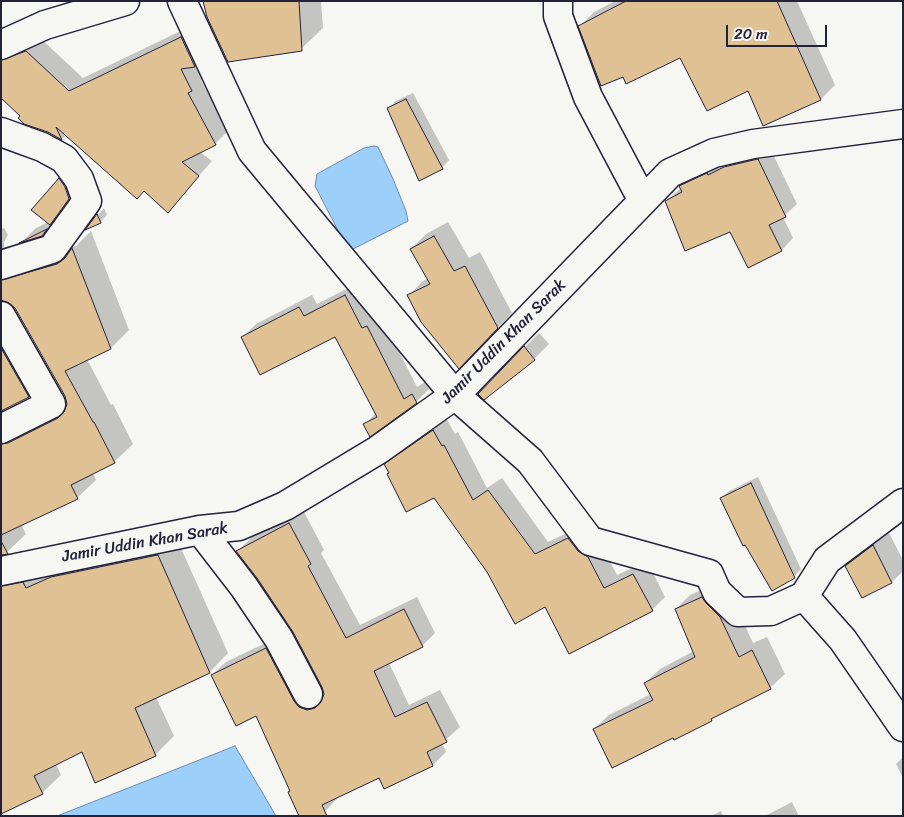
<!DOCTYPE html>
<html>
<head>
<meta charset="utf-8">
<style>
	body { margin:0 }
	#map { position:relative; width:904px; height:817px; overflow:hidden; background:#f6f6f2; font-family:Sriracha,sans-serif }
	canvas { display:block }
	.frame { position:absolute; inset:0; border:2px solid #22223b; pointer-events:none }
	.scale { position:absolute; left:726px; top:25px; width:101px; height:22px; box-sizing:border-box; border:2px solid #22223b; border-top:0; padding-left:6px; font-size:15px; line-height:18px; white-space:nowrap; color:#22223b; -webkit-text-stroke:4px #f6f6f2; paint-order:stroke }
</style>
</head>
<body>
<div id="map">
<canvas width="904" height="817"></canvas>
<div class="frame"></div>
<div class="scale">20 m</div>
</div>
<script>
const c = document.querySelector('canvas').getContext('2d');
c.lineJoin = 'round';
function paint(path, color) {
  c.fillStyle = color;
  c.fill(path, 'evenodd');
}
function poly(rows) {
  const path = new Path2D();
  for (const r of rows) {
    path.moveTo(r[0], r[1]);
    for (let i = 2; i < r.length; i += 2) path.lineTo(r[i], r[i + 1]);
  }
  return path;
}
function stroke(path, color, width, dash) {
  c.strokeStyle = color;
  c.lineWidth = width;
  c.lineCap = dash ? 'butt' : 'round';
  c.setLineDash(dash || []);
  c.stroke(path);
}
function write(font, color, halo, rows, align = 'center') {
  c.font = font + ' Sriracha,sans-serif';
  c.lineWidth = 5;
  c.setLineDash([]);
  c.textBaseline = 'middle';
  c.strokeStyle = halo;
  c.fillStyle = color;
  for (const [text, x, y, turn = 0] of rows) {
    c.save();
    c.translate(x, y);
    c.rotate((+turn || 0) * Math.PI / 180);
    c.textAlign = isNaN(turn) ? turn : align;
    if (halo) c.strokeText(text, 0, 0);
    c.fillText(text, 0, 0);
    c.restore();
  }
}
const water = poly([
	[374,146,378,147,393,179,406,211,408,221,353,249,343,240,315,186,317,174,364,148,374,146],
	[235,746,276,816,57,816,235,746]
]);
paint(water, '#9cd0fa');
stroke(water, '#6b8aae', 1);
paint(poly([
	[204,1,321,1,323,28,301,49],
	[615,1,797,1,835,85,821,99,764,124,748,90,681,56,623,75,580,26,594,12],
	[195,24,205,76,201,80,228,131,215,144,200,152,212,161,168,211,144,190,66,135,62,139,22,116,1,62,16,47,40,38,83,78],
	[413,93,449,160,442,168,389,108,396,101],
	[770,148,797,204,783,217,793,238,782,250,730,230,666,201,681,188,681,186,692,174],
	[67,172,76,190,56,219,59,217,57,219,42,235,24,240,36,228,48,222,33,210],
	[104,208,107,215,100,222,98,215],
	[448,222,469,258,480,252,512,313,459,367,409,295,423,281,428,278,411,249,426,234],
	[4,228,8,235,4,242,4,251,25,262,76,246,91,231,129,330,111,348,87,359,111,405,113,404,133,444,114,462,93,473,96,480,77,498,21,524,26,534,7,552,4,553,7,563,176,537,228,653,210,672,156,697,174,736,155,755,82,751,56,764,61,775,42,793,1,813,1,229],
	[4,300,10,302,16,308,66,396,68,405,28,425,5,417,4,409,29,396,47,378,5,304],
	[358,283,380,314,417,387,425,382,429,389,416,402,370,435,365,424,377,412,336,335,243,337,256,324,312,295,317,304],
	[539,333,549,344,534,359,525,347],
	[446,418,455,434,458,432,487,488,502,478,548,542,582,526,601,544,617,575,647,561,665,597,652,610,546,606,488,571,434,496,390,473,386,465,399,452],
	[758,477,801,569,794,577,722,498,729,491],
	[303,510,324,550,321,553,360,625,417,597,435,633,422,646,389,663,409,705,440,690,460,727,442,743,446,752,433,765,380,776,338,796,338,798,325,811,315,816,291,790,256,714,212,675,226,662,280,636,321,697,324,696,323,686,294,631,258,578,238,551,251,538],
	[888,531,903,560,903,571,892,582,847,566,862,551],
	[717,583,734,602,753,643,767,637,785,674,770,688,716,715,711,720,674,737,594,729,609,715,651,694,645,683,660,669,694,651,676,609,690,595],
	[903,757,903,778,896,764],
	[792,802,799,816,765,816],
	[721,811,723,816,711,816]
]), '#0003');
const building = poly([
	[203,1,299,1,302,51,228,62,207,17,203,1],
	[626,1,777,1,821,100,763,126,748,91,707,111,680,58,626,84,623,77,601,86,578,26,626,1],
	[181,37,195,67,181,69,192,91,188,93,216,145,182,162,199,176,168,213,144,191,137,199,56,127,62,140,48,132,24,124,18,118,20,116,1,98,1,60,26,51,69,91,181,37],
	[406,99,443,169,419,181,387,108,406,99],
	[758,159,786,217,769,225,782,251,748,268,730,232,685,251,665,201,682,192,679,186,707,173,708,175,724,167,758,159],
	[59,178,65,187,69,199,50,225,31,210,59,178],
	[97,214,101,223,85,230,97,214],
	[47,229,42,236,19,243,47,229],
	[434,236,454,271,465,266,498,328,459,369,421,322,407,295,430,284,410,249,434,236],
	[72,248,111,349,65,371,93,422,94,422,115,463,71,485,78,499,1,535,1,444,8,443,58,418,64,412,67,404,65,396,15,308,9,303,1,300,1,280,57,264,65,258,72,248],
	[345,295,362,328,367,326,404,399,412,394,417,403,370,437,363,424,377,417,335,337,260,375,241,337,299,307,304,316,345,295],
	[524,346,535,360,484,400,478,394,524,346],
	[1,348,29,397,1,411,1,348],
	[433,430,442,446,444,445,473,500,488,490,535,554,568,538,578,551,588,557,604,588,633,574,653,611,569,654,545,607,515,624,487,572,434,498,406,512,387,474,389,473,384,464,433,430],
	[751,483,795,578,772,591,745,545,743,546,720,498,751,483],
	[289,523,311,564,308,566,346,638,404,609,423,647,374,671,395,717,427,702,447,742,427,752,433,766,384,789,379,778,322,805,327,816,299,816,288,792,290,791,256,716,236,726,211,675,266,648,294,701,299,707,307,710,315,708,321,702,324,694,322,687,293,632,257,578,236,551,289,523],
	[1,541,8,554,1,555,1,541],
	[873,545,892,583,862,598,845,566,873,545],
	[158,555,210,673,135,708,156,756,95,783,82,752,34,776,43,794,1,814,1,586,23,582,26,588,51,577,158,555],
	[702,597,706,603,720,617,739,657,752,650,771,689,711,719,712,721,674,740,673,738,612,768,593,729,653,700,644,683,695,657,675,609,702,597]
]);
paint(building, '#e0c193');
stroke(building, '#22223b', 1);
const minor = poly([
	[182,1,252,151,455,395,530,461,590,541,709,574,717,592,738,612,771,611,804,596,843,640,903,727],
	[558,1,558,16,588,97,643,201],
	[1,45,45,25,125,1],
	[1,132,42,147,64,159,79,179,87,201,52,249,1,265],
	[1,316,51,404,1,429],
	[200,530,244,587,279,639,308,694],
	[1,571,200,530,239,526,285,506,378,450,455,395,670,173,714,153,753,144,903,124],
	[804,596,827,560,903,503]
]);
stroke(minor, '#22223b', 31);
stroke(minor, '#f6f6f2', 28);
write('16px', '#22223b', '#f6f6f2', [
	["Jamir Uddin Khan Sarak",504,342,-45],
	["Jamir Uddin Khan Sarak",145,543,-10]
]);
</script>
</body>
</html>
